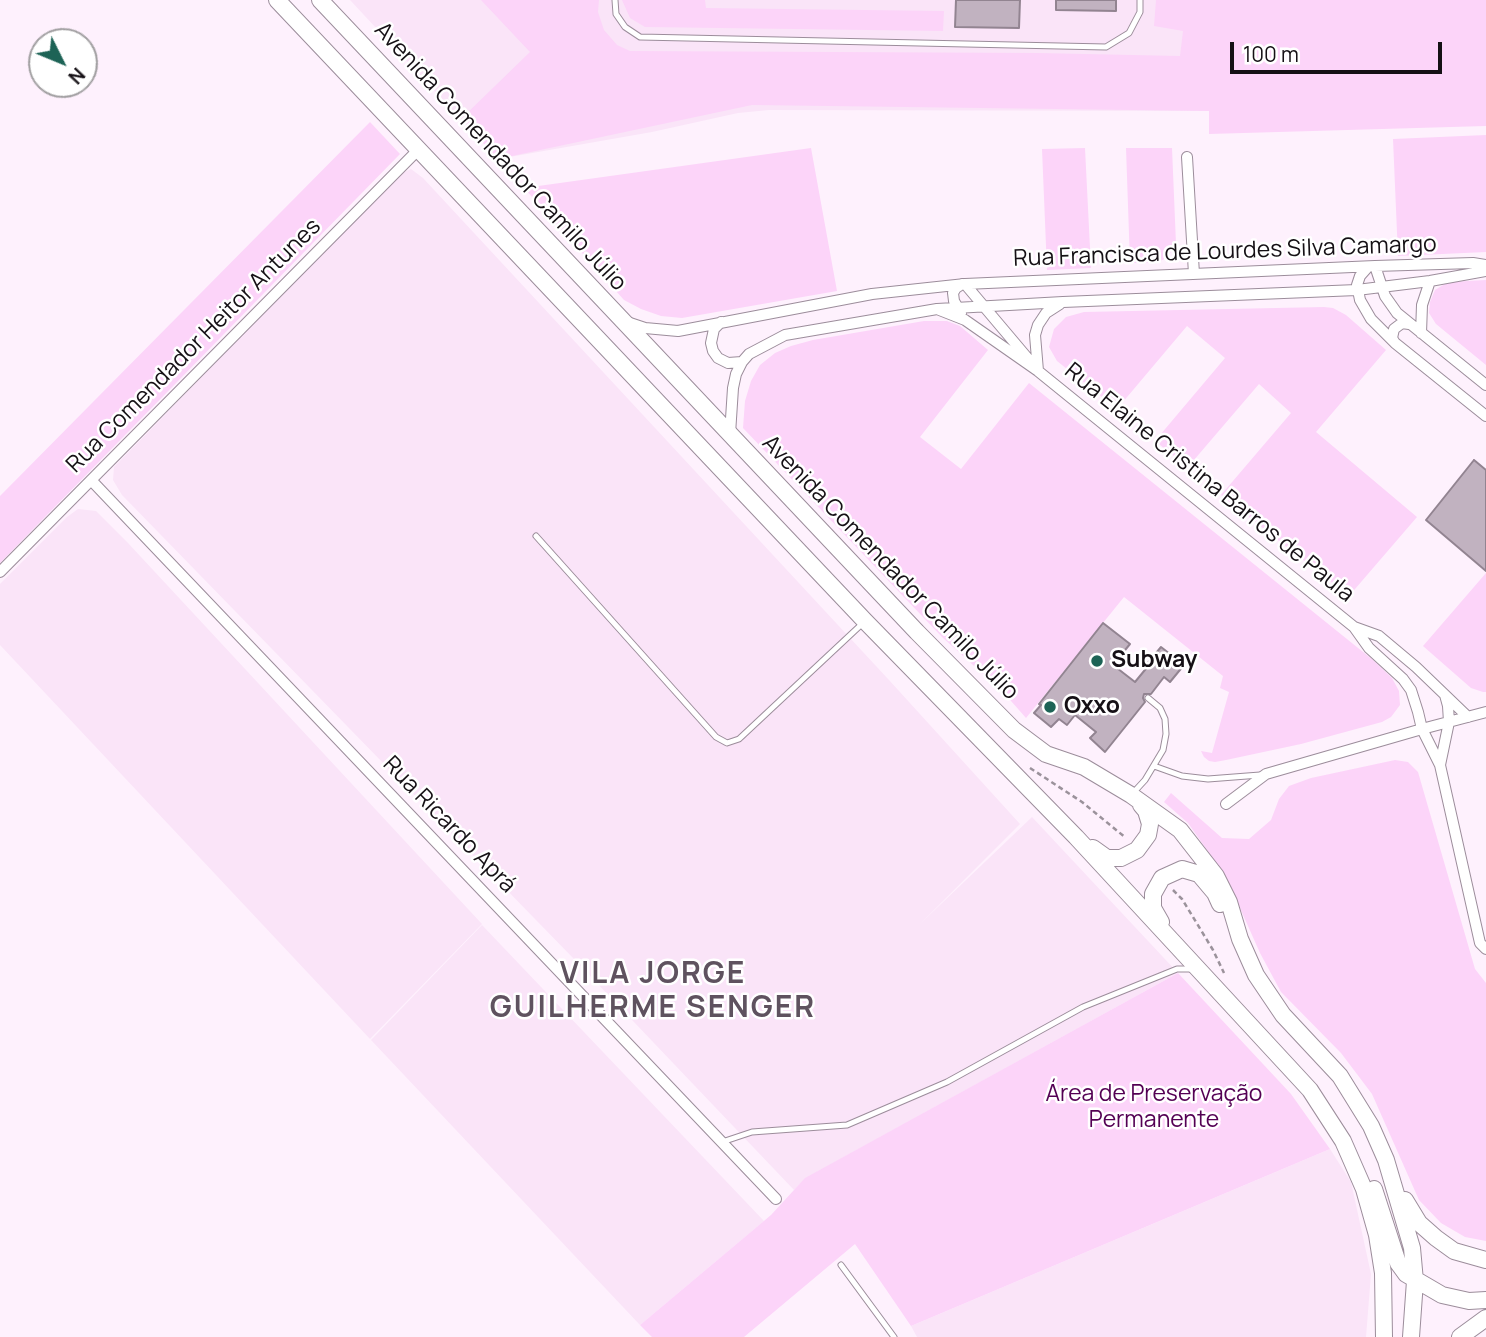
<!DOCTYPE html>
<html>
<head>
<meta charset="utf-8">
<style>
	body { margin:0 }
	#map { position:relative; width:1486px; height:1337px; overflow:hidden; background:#fef1fd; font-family:Manrope,sans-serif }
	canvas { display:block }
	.north { position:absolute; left:28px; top:28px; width:70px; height:70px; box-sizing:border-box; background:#fff; border:2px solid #a19fa1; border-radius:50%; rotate:133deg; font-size:19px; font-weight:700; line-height:28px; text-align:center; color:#151015 }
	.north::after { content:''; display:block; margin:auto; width:24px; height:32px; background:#1d6356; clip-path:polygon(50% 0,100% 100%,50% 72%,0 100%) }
	.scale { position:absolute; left:1230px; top:42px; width:212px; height:32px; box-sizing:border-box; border:4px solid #151015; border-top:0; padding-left:9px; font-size:21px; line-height:24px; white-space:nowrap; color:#151015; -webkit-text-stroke:5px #fff; paint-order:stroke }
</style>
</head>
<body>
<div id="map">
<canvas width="1486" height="1337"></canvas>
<div class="north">N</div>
<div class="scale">100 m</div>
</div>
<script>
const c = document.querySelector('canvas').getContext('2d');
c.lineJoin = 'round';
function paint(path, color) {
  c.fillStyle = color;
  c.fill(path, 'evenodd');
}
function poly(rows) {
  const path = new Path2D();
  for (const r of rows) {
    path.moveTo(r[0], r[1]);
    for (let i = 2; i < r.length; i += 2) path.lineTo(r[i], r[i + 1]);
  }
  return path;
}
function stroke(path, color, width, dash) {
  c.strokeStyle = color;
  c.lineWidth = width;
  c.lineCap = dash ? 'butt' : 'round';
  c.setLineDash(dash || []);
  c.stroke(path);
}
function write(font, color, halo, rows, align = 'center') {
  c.font = font + ' Manrope,sans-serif';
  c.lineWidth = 5;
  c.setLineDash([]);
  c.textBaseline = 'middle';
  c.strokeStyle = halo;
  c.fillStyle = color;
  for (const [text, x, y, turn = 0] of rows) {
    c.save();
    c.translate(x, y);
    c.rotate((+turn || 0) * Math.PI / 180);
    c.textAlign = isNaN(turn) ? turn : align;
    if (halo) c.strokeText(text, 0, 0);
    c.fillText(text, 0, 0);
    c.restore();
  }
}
paint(poly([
	[350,0,1221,0,1209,111,769,110,738,113,652,132,498,159],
	[411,169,423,178,889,680,1020,824,920,924,1032,817,1178,973,806,1178,794,1190,573,958,122,495,113,480,114,467,400,174],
	[78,509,96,511,128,543,482,924,370,1039,0,645,0,584,67,517],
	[482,925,764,1221,640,1325,371,1040],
	[1330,1149,1351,1182,1371,1274,1366,1337,917,1337,911,1326]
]), '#fae4f8');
paint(poly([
	[481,0,599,0,598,12,604,30,617,45,630,51,1038,53,1180,56,1183,31,1154,26,1156,0,1486,0,1486,126,1209,134,1209,111,752,105,498,159,461,119,530,52],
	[622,0,705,0,706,8,944,11,943,31,645,27,630,18],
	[370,122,400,154,0,563,0,496],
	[1486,135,1486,252,1398,256,1393,139],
	[811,148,837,291,682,318,661,316,641,309,624,300,524,188],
	[1085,148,1091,268,1047,270,1042,149],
	[1126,148,1172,148,1176,244,1167,258,1155,263,1130,263],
	[1486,280,1486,365,1436,324,1429,313,1430,302,1435,290,1448,282],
	[1324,307,1333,308,1346,315,1386,350,1316,432,1417,517,1349,596,1221,495,1291,413,1259,384,1188,467,1155,441,1225,358,1187,326,1117,409,1057,361,1049,347,1054,329,1066,317,1084,312],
	[924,321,947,321,960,326,988,350,920,437,961,469,1029,383,1373,660,1392,678,1399,691,1400,705,1391,717,1382,722,1301,744,1226,760,1215,762,1209,761,1204,757,1201,751,1212,753,1229,692,1220,688,1223,676,1124,597,1026,718,1004,693,942,637,743,428,745,401,751,381,760,365,775,353,791,346,813,340],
	[1486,573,1486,692,1483,692,1471,688,1423,646],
	[1395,760,1408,762,1418,772,1475,969,1486,983,1486,1241,1465,1237,1441,1223,1419,1200,1372,1094,1341,1053,1281,992,1260,953,1232,890,1209,853,1188,823,1164,802,1171,793,1222,838,1249,839,1271,820,1279,799,1289,786,1311,778],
	[1178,973,1291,1094,1330,1149,911,1326,855,1244,744,1337,652,1337,640,1325,771,1215,805,1178]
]), '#fcd4f9');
const building = poly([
	[956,0,1020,0,1019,28,955,27,956,0],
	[1056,0,1116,0,1116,11,1056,10,1056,0],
	[1474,460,1486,470,1486,571,1426,520,1474,460],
	[1103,623,1130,644,1113,665,1135,682,1149,665,1147,664,1161,647,1184,665,1170,682,1164,677,1151,694,1144,694,1143,698,1145,702,1105,752,1090,738,1096,732,1075,715,1067,725,1059,719,1051,727,1034,713,1041,705,1039,704,1103,623]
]);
paint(building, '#c1b2c0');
stroke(building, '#928491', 2);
const service = poly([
	[615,0,616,14,625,27,640,37,1106,47,1129,33,1140,12,1140,0],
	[536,536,716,737,727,743,739,739,863,623],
	[1154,766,1182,776,1208,779,1260,775],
	[1133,793,1145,780,1163,750,1166,734,1165,719,1160,708,1148,698],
	[722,1142,752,1132,847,1125,947,1082,1083,1007,1177,969,1192,969],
	[841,1265,894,1337]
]);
const minor = poly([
	[1187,157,1194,274],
	[1375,266,1385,296,1397,313,1486,385],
	[1368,267,1360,276,1357,285,1360,300,1371,319,1395,343,1486,416],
	[965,284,1030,361],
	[937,309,965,320,1038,371,1354,627,1369,648,1403,679,1411,690,1418,712,1422,729,1440,765,1480,943,1486,949],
	[961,313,954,301,953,293,956,288,962,284],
	[627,322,645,328,678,331,872,294,965,284,1375,266,1473,263,1486,265],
	[721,322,714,329,711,343,713,351,718,358,728,363,742,362],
	[1421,333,1422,305,1430,281],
	[1395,343,1392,338,1394,329,1402,323,1409,324],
	[1038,371,1035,335,1038,325,1046,313,1060,304],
	[730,434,733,388,736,374,742,362,749,354,785,335,937,309,1063,302,1357,290,1430,281,1486,271],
	[91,480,776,1199],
	[0,572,418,150],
	[1354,627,1379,636,1416,667,1468,717],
	[1440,765,1449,722,1448,706,1445,695],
	[1226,804,1266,774,1422,729,1486,712]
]);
const secondary = poly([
	[277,0,865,621,1076,837,1310,1090,1343,1141,1364,1189,1377,1235,1383,1273,1384,1337],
	[320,0,917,632,1014,730,1046,754,1084,767,1131,795,1180,830,1216,876,1229,902,1240,939,1256,975,1283,1015,1340,1076,1371,1126,1386,1160,1412,1248,1415,1281,1411,1337],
	[1093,848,1107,858,1121,858,1137,850,1148,835,1150,824,1146,811,1141,805],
	[1161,922,1153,908,1153,894,1162,878,1182,869,1199,874,1215,893,1220,904],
	[1374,1189,1398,1263,1406,1274,1442,1295,1469,1301,1486,1300],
	[1405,1200,1419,1223,1436,1238,1454,1251,1486,1260],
	[1460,1337,1486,1318]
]);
stroke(service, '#9c8d9b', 7);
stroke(minor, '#9c8d9b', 12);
stroke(secondary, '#9c8d9b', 18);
stroke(poly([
	[1030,768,1082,802,1126,838],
	[1173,890,1182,899,1213,950,1224,973]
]), '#9b929b', 2.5, [5, 3.5]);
stroke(service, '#fff', 5);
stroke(minor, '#fff', 10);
stroke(secondary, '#fff', 16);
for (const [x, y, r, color] of [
	[1097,661,7,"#1d6356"],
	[1050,707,7,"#1d6356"]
]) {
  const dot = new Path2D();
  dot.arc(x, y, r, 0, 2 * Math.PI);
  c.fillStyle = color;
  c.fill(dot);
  stroke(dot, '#fff', 2.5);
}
write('23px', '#151015', '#fff', [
	["Avenida Comendador Camilo Júlio",500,157,47],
	["Rua Francisca de Lourdes Silva Camargo",1225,252,-2],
	["Rua Comendador Heitor Antunes",194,346,-45],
	["Rua Elaine Cristina Barros de Paula",1209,483,39],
	["Avenida Comendador Camilo Júlio",890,568,46],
	["Rua Ricardo Aprá",449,825,46]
]);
write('bold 23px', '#151015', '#fff', [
	["Subway",1111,661],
	["Oxxo",1064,707]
], 'left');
write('23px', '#540054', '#fff', [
	["Área de Preservação",1154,1095],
	["Permanente",1154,1121]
]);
c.letterSpacing = '2px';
write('bold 30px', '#5f525f', '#fff', [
	["VILA JORGE",653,975],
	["GUILHERME SENGER",653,1009]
]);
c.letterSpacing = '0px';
</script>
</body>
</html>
